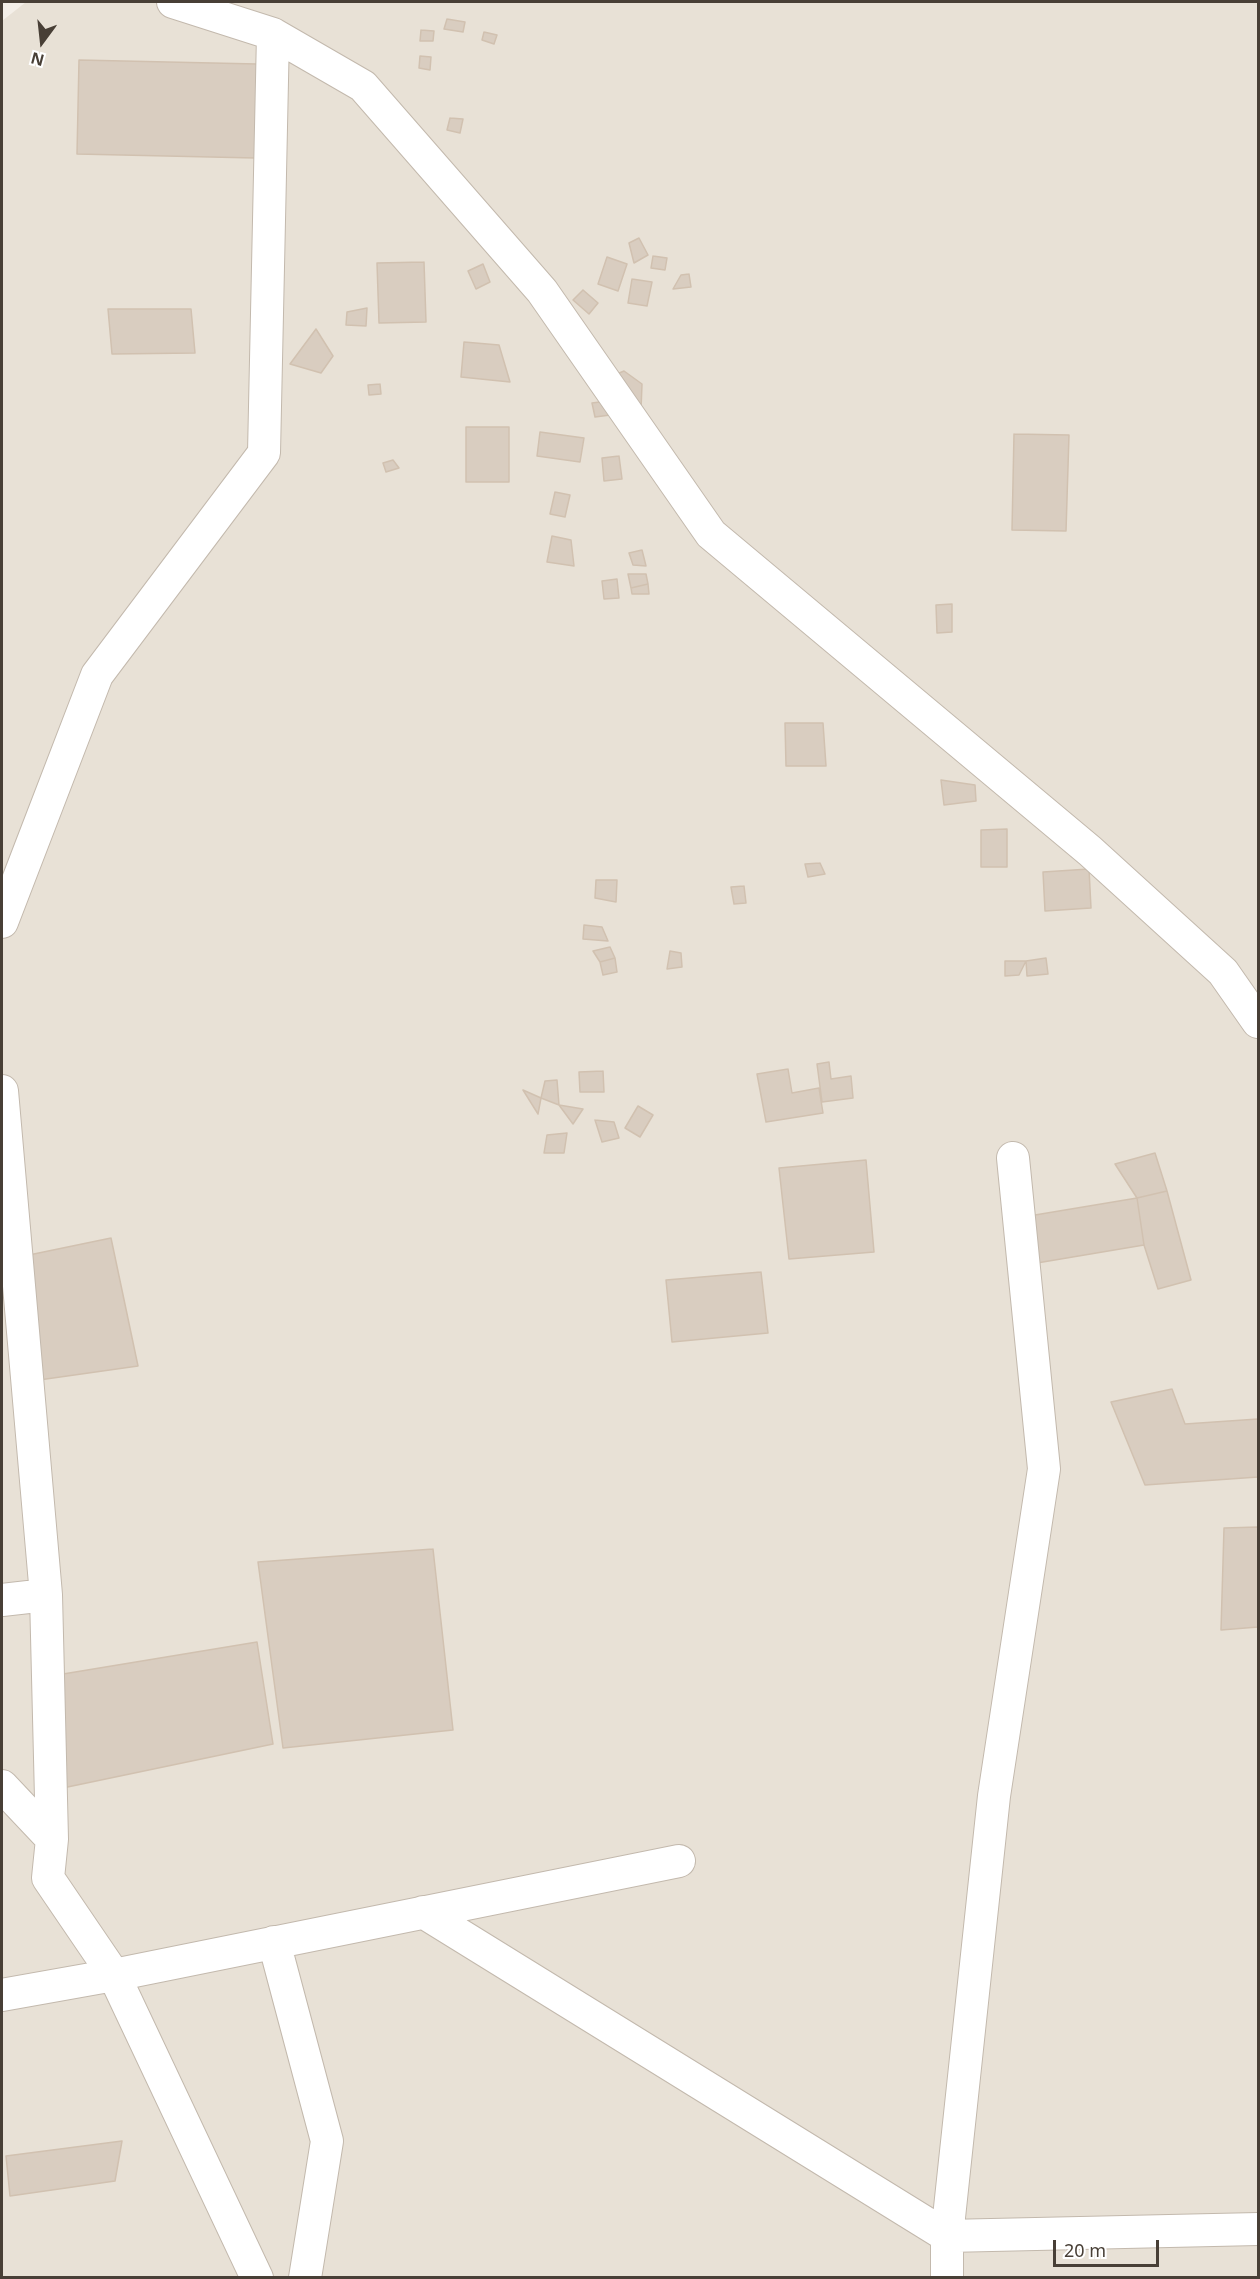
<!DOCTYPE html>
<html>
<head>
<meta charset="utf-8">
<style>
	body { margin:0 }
	#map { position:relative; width:1260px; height:2279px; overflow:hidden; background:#f4efe8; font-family:"Noto Sans",sans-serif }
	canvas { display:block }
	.frame { position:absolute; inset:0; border:3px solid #483f36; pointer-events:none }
	.north { position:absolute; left:12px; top:12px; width:60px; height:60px; -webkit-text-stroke:4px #fff; paint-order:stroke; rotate:195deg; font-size:16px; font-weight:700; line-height:24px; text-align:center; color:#483f36 }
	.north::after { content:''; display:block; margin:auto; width:21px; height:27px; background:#483f36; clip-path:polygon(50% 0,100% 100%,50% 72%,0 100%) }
	.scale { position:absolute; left:1053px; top:2240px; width:106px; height:27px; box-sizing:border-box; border:3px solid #483f36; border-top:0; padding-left:8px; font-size:18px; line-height:21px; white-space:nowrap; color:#483f36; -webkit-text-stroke:4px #fff; paint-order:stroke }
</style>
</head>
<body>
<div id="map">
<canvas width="1260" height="2279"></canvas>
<div class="frame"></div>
<div class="north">N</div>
<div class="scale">20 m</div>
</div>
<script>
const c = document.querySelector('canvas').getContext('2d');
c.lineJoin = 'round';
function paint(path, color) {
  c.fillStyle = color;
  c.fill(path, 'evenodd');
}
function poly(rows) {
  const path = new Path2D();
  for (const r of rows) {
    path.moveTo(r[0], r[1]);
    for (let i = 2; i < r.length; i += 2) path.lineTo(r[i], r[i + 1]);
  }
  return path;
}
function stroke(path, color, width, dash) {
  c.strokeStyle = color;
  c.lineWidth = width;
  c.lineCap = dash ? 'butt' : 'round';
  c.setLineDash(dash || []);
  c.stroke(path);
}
paint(poly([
	[26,2,1258,2,1258,2277,2,2277,2,21]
]), '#e8e1d6');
const building = poly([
	[447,19,465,22,463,32,444,29,447,19],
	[421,30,434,31,433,41,420,41,421,30],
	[484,32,497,35,494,44,482,40,484,32],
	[420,56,431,57,430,70,419,68,420,56],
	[79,60,257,64,255,158,77,154,79,60],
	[450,118,463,119,460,133,447,130,450,118],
	[639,238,648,255,634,263,629,243,639,238],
	[653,256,667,258,665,270,651,268,653,256],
	[607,257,627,264,618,291,598,284,607,257],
	[424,262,426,322,379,323,377,263,424,262],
	[483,264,490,282,476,289,468,271,483,264],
	[689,274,691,287,673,289,681,275,689,274],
	[632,279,652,282,647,306,628,303,632,279],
	[583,290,598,303,589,314,573,300,583,290],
	[367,308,366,326,346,325,347,312,367,308],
	[108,309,191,309,195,353,112,354,108,309],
	[316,329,333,356,321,373,290,364,316,329],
	[464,342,499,345,510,382,461,377,464,342],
	[624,371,642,384,641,410,610,377,624,371],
	[380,384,381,394,369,395,368,385,380,384],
	[615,400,618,414,595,417,592,403,615,400],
	[466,427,509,427,509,482,466,482,466,427],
	[540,432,584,438,580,462,537,456,540,432],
	[1014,434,1069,435,1066,531,1012,530,1014,434],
	[619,456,622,479,604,481,602,458,619,456],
	[393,460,399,468,386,472,383,463,393,460],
	[555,492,570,495,565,517,550,514,555,492],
	[552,536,571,540,574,566,547,562,552,536],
	[642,550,646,566,633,565,629,553,642,550],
	[628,574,646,574,648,584,631,588,628,574],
	[617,579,619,598,604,599,602,581,617,579],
	[648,584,649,594,632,594,631,588,648,584],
	[952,604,952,632,937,633,936,605,952,604],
	[785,723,823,723,826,766,786,766,785,723],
	[941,780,975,785,976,801,944,805,941,780],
	[1007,829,1007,867,981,867,981,830,1007,829],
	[820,863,825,874,808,877,805,864,820,863],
	[1089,869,1091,908,1045,911,1043,872,1089,869],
	[596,880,617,880,616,902,595,898,596,880],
	[744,886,746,903,734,904,731,887,744,886],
	[584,925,602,927,608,941,583,939,584,925],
	[610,947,615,958,600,962,593,951,610,947],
	[670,951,681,953,682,967,667,969,670,951],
	[615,958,617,972,603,975,600,962,615,958],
	[1046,958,1048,974,1027,976,1026,961,1046,958],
	[1005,961,1026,961,1019,975,1005,976,1005,961],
	[829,1062,831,1079,851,1076,853,1098,822,1102,817,1064,829,1062],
	[788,1069,792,1093,819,1088,823,1113,766,1122,757,1074,788,1069],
	[603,1071,604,1092,580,1092,579,1072,603,1071],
	[557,1080,559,1105,541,1098,545,1081,557,1080],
	[523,1090,541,1098,538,1114,523,1090],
	[559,1105,583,1109,573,1124,559,1105],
	[638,1106,653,1115,640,1137,625,1128,638,1106],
	[595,1120,614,1122,619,1138,602,1142,595,1120],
	[567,1133,564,1153,544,1153,547,1135,567,1133],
	[1155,1153,1167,1191,1137,1198,1115,1164,1155,1153],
	[866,1160,874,1252,789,1259,779,1168,866,1160],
	[1167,1191,1191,1280,1158,1289,1144,1245,1137,1198,1167,1191],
	[1137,1198,1144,1245,1037,1263,1029,1216,1137,1198],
	[111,1238,138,1366,39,1380,29,1255,111,1238],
	[761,1272,768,1333,672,1342,666,1280,761,1272],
	[1172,1389,1185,1424,1258,1419,1258,1477,1145,1485,1111,1402,1172,1389],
	[1258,1527,1258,1627,1221,1630,1224,1528,1258,1527],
	[433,1549,453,1730,283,1748,258,1562,433,1549],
	[257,1642,273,1744,58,1789,51,1676,257,1642],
	[122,2141,115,2181,10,2196,6,2156,122,2141]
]);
paint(building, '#d9cdc0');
stroke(building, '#d1c1b0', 1.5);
const street = poly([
	[173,2,273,34,363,86,542,291,711,534,1090,851,1223,972,1258,1022],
	[2,922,97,675,264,453,273,34],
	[2,1091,46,1595,52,1839,48,1878,114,1975,679,1861],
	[2,1600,46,1595],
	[2,1786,52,1839],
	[423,1912,947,2236,1258,2229],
	[274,1942,327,2141,305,2278],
	[2,1995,114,1975,257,2278],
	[947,2278,947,2236,994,1796,1044,1469,1013,1158]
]);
stroke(street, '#c3b9ad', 34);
stroke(street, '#fff', 32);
</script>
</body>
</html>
